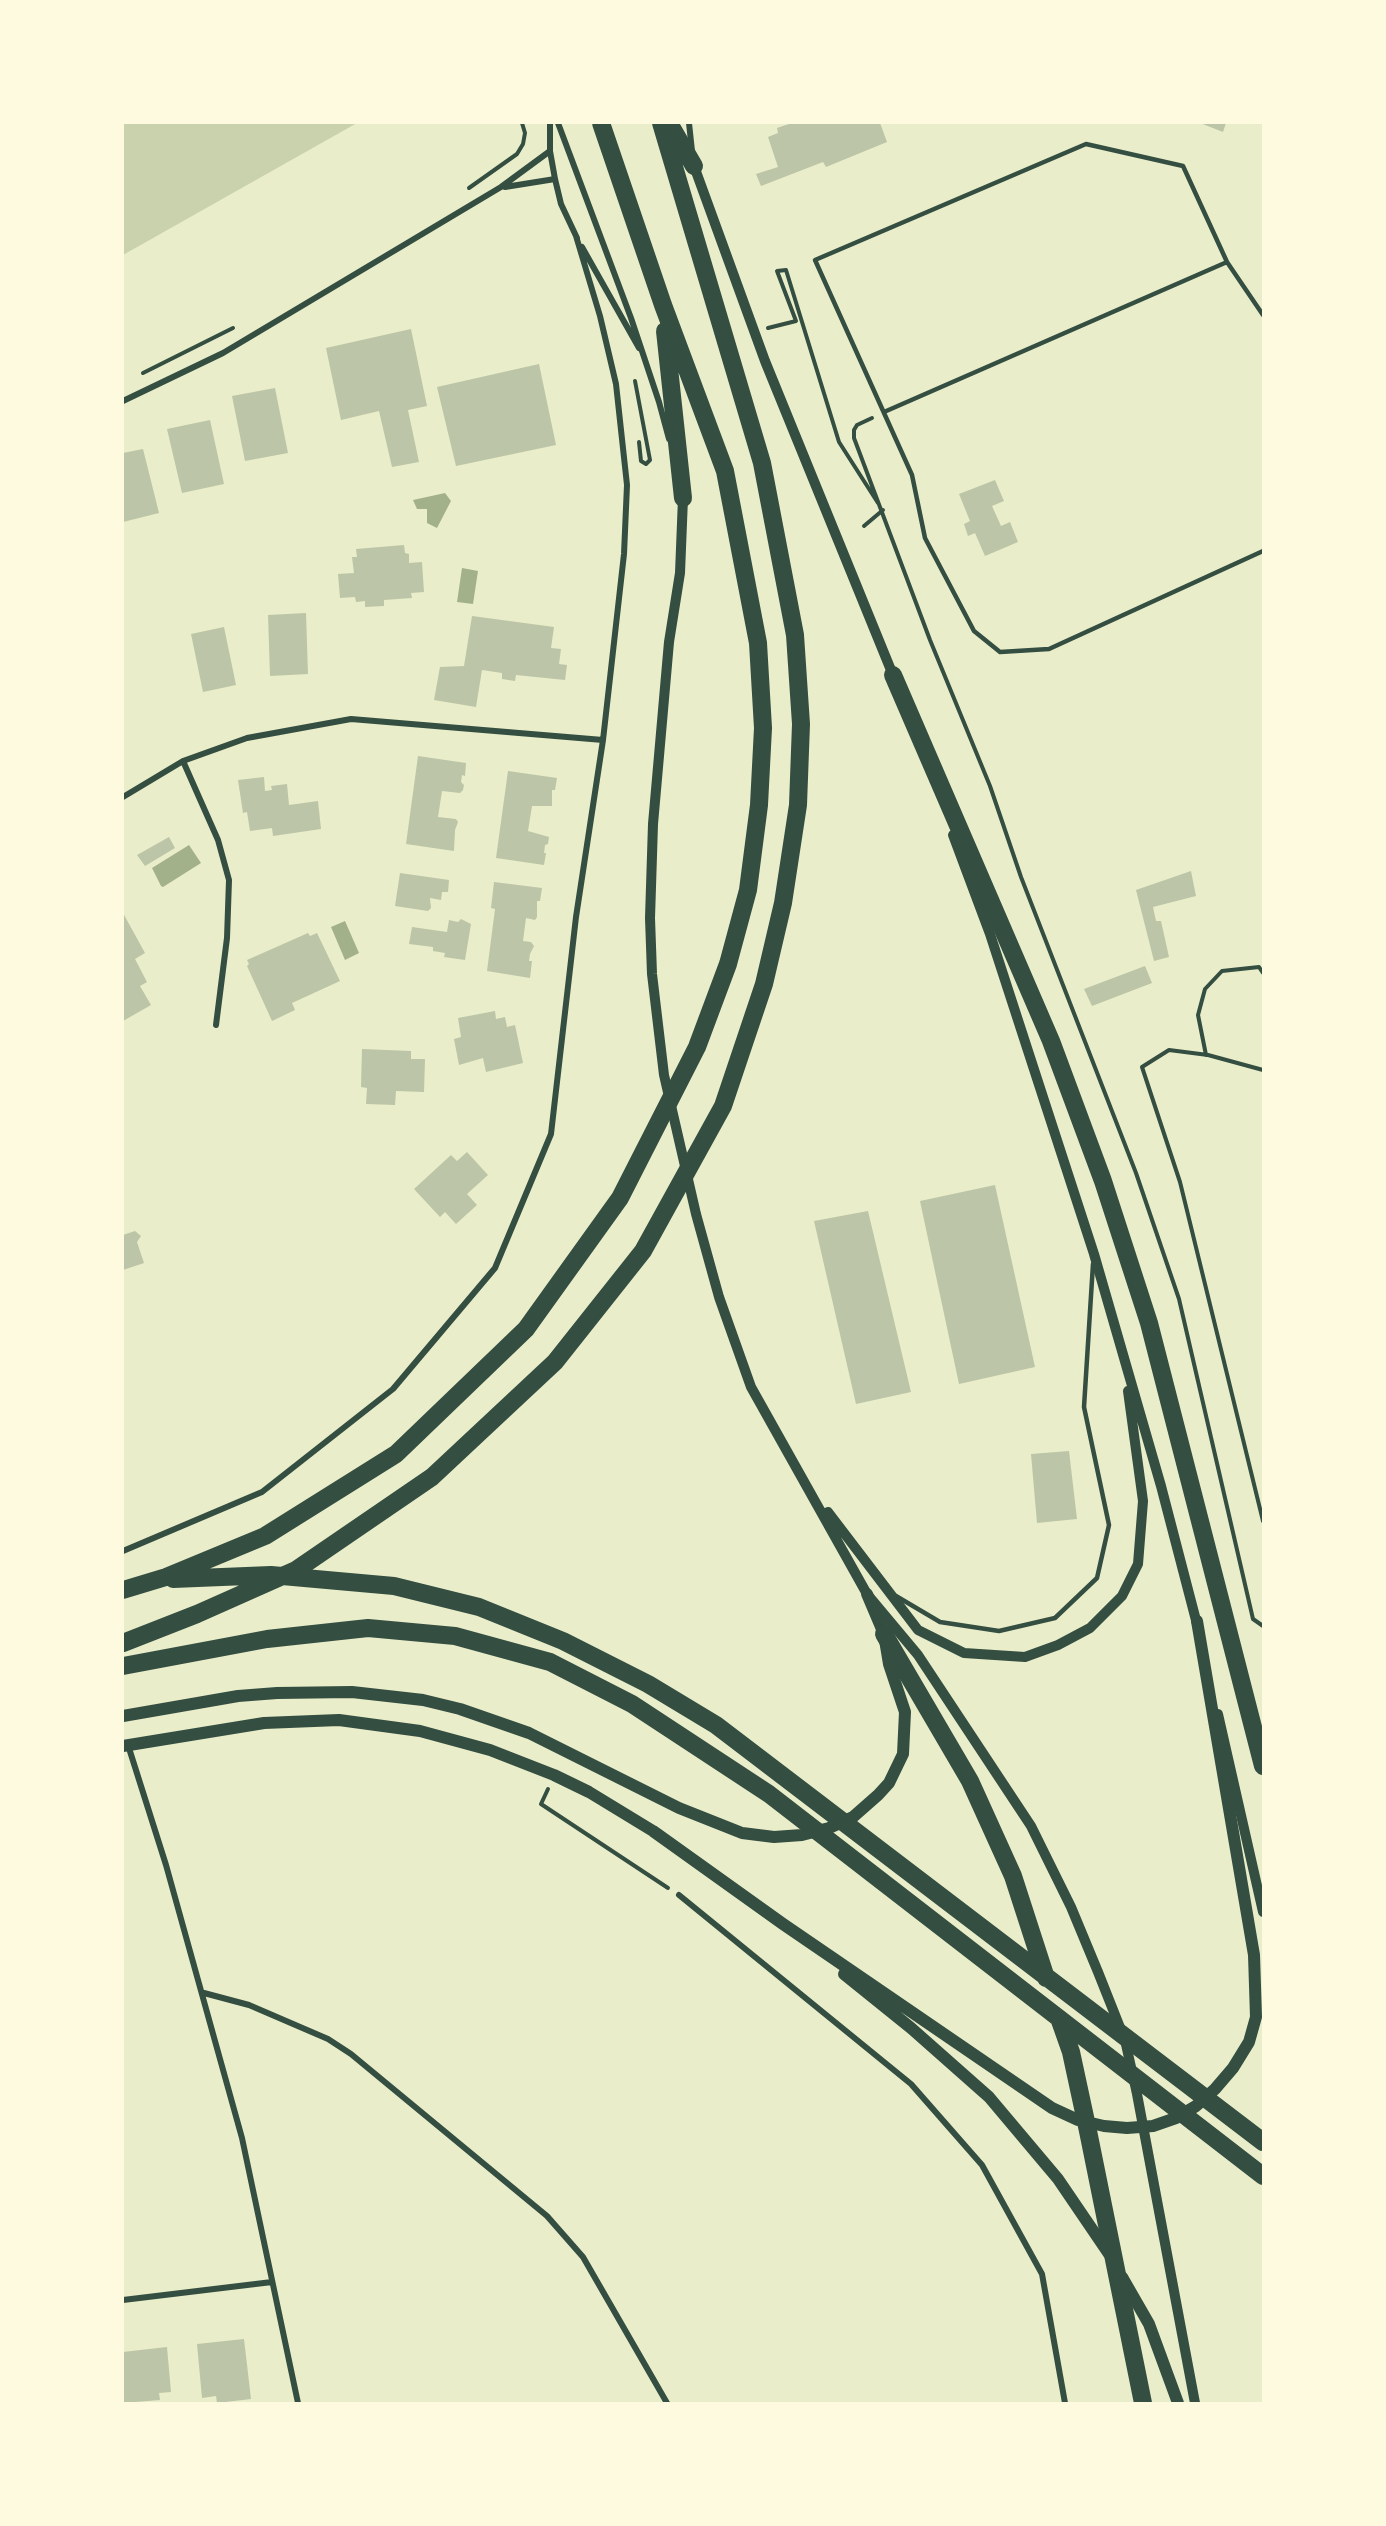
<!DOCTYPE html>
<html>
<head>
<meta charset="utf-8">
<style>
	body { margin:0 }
	#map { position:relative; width:1386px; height:2526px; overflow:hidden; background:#e9edc9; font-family:"Source Serif 4",serif }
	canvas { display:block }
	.frame { position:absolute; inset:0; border:124px solid #fefae0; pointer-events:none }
</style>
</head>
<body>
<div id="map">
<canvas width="1386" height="2526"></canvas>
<div class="frame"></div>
</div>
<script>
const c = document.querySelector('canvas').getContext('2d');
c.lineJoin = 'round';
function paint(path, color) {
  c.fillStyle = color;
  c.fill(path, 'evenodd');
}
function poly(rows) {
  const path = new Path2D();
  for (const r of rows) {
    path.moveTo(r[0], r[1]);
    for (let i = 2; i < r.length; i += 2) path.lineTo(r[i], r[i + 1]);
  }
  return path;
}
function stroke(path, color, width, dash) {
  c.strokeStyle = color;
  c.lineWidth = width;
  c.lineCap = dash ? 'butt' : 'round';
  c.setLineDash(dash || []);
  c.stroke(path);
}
paint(poly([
	[123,123,357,123,123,255]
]), '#cad2ad');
paint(poly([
	[445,493,451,501,437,528,427,523,427,509,417,509,413,500],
	[462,568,478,571,473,604,457,602],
	[189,845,201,863,163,887,161,886,152,868],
	[345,921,359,953,345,960,331,927]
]), '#a3b18a');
paint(poly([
	[792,123,880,123,887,142,826,167,823,162,761,186,756,174,778,167,768,137,778,133,777,128],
	[1200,123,1226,123,1223,132],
	[411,329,427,406,408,410,419,462,392,467,379,411,341,420,326,348],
	[539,364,556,445,456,466,437,387],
	[275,388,288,453,245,461,232,396],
	[210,420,224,484,182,493,167,429],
	[143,449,159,513,123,522,123,453],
	[995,480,1004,501,992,506,1001,526,1010,522,1018,542,985,556,975,533,968,536,964,524,970,521,959,494],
	[404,545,405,553,409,554,409,563,422,562,424,592,411,593,412,598,384,600,384,606,365,607,365,601,356,602,355,597,340,598,338,574,354,573,352,557,357,557,356,549],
	[306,613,308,674,270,676,268,615],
	[472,616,554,627,551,648,561,649,559,664,567,665,565,680,516,675,515,681,502,679,502,673,482,670,476,707,434,700,440,667,464,666],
	[224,627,236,685,203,692,191,634],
	[418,756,466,763,465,776,462,775,461,782,464,785,463,790,460,793,442,791,438,817,456,819,458,822,455,830,454,851,406,844],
	[508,771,557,778,555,790,552,790,552,806,532,806,528,831,549,837,548,844,545,845,544,853,546,853,544,865,496,858],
	[264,777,265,791,272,790,271,786,287,784,289,805,318,801,321,829,273,836,272,828,250,831,247,812,243,813,238,780],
	[169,837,175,848,145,866,137,855],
	[1191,871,1196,896,1153,907,1156,921,1161,921,1169,957,1154,961,1136,890],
	[400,873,449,880,448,892,442,892,441,900,430,898,431,908,428,911,395,906],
	[494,882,542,888,540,901,537,901,537,917,535,920,526,918,523,941,531,942,534,946,530,954,529,961,532,961,530,978,487,971,495,909,491,908],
	[123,913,145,953,135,959,147,982,140,986,151,1005,123,1021],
	[461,919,471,924,465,960,444,957,445,953,433,951,433,947,409,944,412,927,447,932,449,920,458,922],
	[308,933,310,936,317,933,340,981,292,1003,295,1010,272,1021,247,966,249,964,247,960],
	[1145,966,1152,983,1092,1006,1084,989],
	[495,1011,496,1019,505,1017,507,1027,515,1025,523,1063,486,1072,483,1058,459,1065,454,1039,461,1037,458,1018],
	[362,1049,411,1051,411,1059,425,1059,424,1092,396,1091,395,1105,366,1104,367,1088,361,1087],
	[467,1152,488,1175,467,1194,477,1205,456,1224,445,1212,440,1217,414,1189,451,1155,457,1161],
	[995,1185,1035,1367,959,1384,920,1201],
	[868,1211,911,1392,856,1404,814,1221],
	[135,1231,141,1236,137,1242,144,1263,123,1270,123,1235],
	[1069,1451,1077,1519,1037,1523,1031,1454],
	[244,2339,251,2399,217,2403,216,2396,202,2398,197,2344],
	[167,2347,171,2392,159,2393,160,2400,123,2403,123,2352]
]), '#bcc5a7');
stroke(poly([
	[469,188,517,154,523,144,525,133,522,123],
	[768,328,796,321,777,271,786,270,839,442,878,503],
	[143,373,233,328],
	[635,381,650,460,646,464,641,461,639,442],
	[872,418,857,425,854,430,854,438,930,640,990,786,1021,877,1136,1173,1179,1299,1253,1619,1263,1626],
	[864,526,883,510],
	[1206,1055,1198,1015,1205,989,1222,971,1259,967,1263,973],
	[1263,1070,1208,1055,1169,1050,1142,1067,1180,1182,1263,1521],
	[548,1789,541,1804,668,1888]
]), '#344e41', 4);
stroke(poly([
	[1263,315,1227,262,1183,166,1086,144,815,260,912,475,925,538,974,631,1000,652,1049,649,1263,551],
	[884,412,1227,262],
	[896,1596,940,1622,999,1631,1055,1618,1097,1578,1109,1525,1084,1407,1093,1264]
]), '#344e41', 4.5);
stroke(poly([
	[550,123,550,151,555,179,561,204,577,238],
	[558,123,631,318,659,402,669,439],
	[689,123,692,151],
	[505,187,555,179],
	[582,247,639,348],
	[123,401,223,353,501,187,550,151],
	[183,761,218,840,229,880,227,938,216,1025],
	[123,797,183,761,247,738,351,719,603,740],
	[123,1551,262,1492,393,1389,495,1268,551,1134,576,917,603,740,624,554,627,485,616,384,600,316,576,236],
	[128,1745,166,1865,242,2138,298,2403],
	[679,1895,911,2084,982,2165,1042,2274,1065,2403],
	[204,1993,249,2005,328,2039,351,2054,547,2216,583,2257,667,2403],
	[123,2300,272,2282]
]), '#344e41', 6);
stroke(poly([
	[694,166,765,361,895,680],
	[683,498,680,573,669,642,653,824,650,918,652,974,664,1075,696,1214,719,1297,751,1387,867,1594,918,1655,1031,1826,1071,1907,1098,1972,1125,2040,1137,2094,1195,2403],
	[953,835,990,934,1094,1254,1161,1486,1198,1628],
	[828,1512,918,1630,964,1653,1025,1657,1058,1645,1090,1628,1122,1596,1138,1564,1143,1501,1128,1391],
	[1218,1714,1263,1912]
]), '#344e41', 10);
stroke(poly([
	[123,1716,238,1696,277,1693,352,1692,423,1700,460,1709,529,1733,679,1808,742,1833,774,1837,802,1835,829,1828,853,1817,878,1795,889,1783,903,1754,905,1712,889,1664,884,1634,867,1594],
	[123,1746,264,1723,339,1720,420,1731,490,1750,554,1775,589,1792,653,1831,783,1924,1052,2108,1078,2120,1104,2126,1127,2128,1153,2126,1176,2118,1196,2106,1215,2089,1233,2068,1249,2042,1256,2017,1254,1955,1197,1621],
	[844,1974,911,2028,989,2097,1058,2179,1109,2254],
	[1122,2277,1149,2324,1178,2403]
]), '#344e41', 12);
stroke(poly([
	[669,123,694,166],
	[665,331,683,498],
	[893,675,1051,1041,1103,1181,1149,1323,1263,1766],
	[173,1579,271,1575,394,1586,479,1607,563,1641,648,1684,716,1725,1263,2142],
	[123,1590,166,1577,265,1536,396,1454,526,1329,620,1198,697,1047,728,964,748,890,759,805,763,728,758,643,725,471,663,305,601,123],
	[884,1634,970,1781,1013,1876,1046,1978],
	[123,1643,197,1614,296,1570,432,1477,555,1362,643,1251,723,1106,764,984,783,903,798,805,801,724,795,635,762,463,661,123],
	[123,1666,267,1639,368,1628,455,1636,550,1662,632,1704,769,1794,1263,2176],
	[1059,2018,1071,2052,1088,2131,1143,2403]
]), '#344e41', 18);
</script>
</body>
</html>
